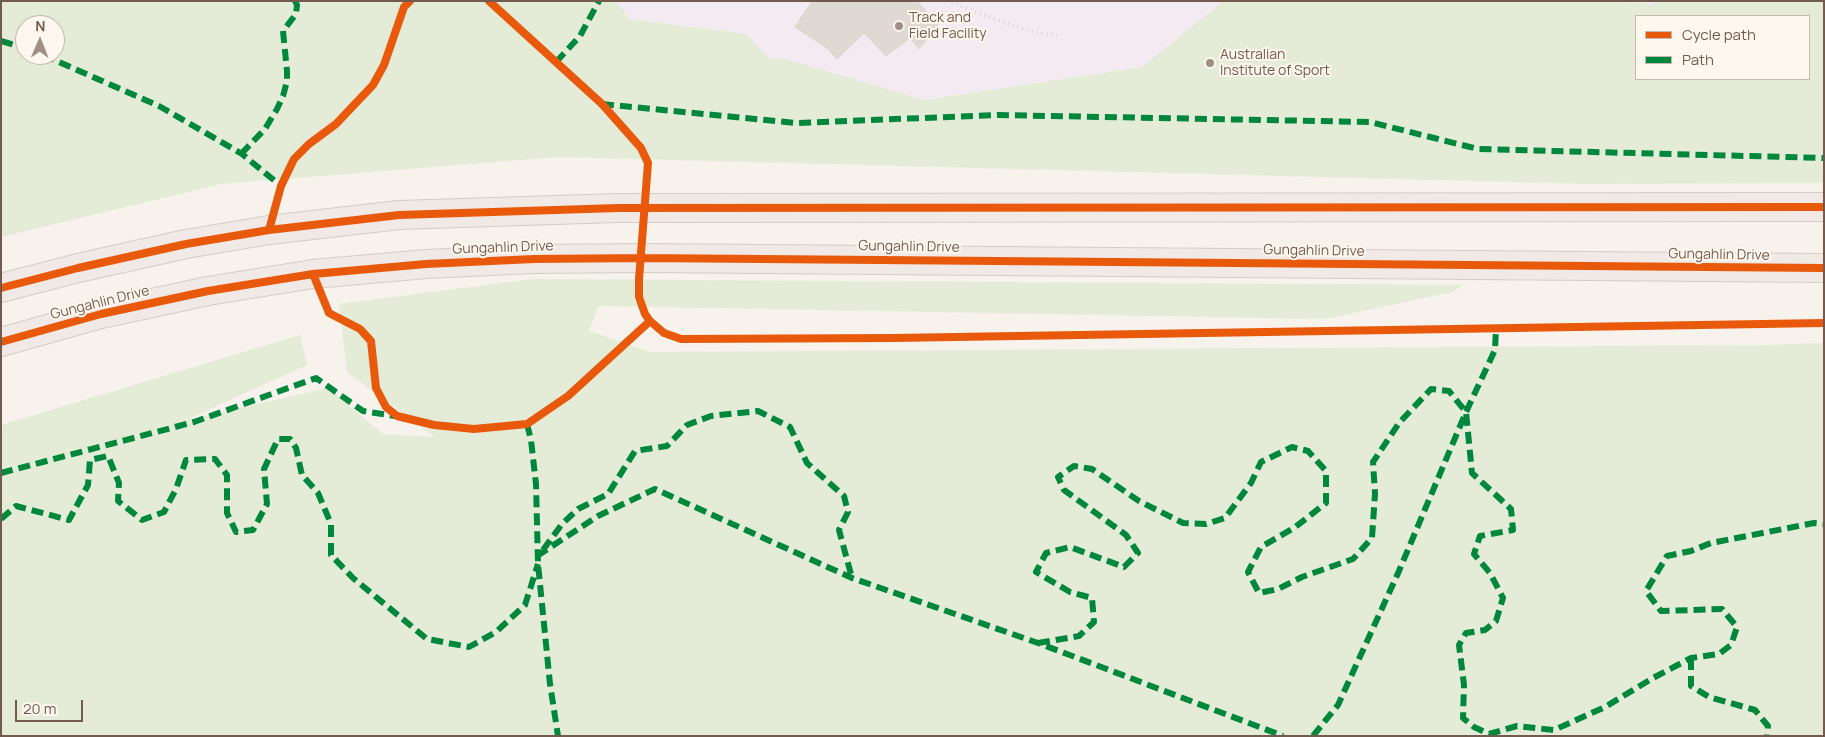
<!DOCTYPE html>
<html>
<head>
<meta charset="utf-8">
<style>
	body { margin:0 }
	#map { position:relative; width:1825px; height:737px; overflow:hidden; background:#f7f2ec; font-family:Manrope,sans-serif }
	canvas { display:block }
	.frame { position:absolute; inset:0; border:2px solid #735a4e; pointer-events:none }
	.legend { position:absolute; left:1635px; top:15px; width:175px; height:65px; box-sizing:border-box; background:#fef7ee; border:1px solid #c6b8ae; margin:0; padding:6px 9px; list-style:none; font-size:15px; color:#735a4e }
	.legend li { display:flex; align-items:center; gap:10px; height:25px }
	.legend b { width:25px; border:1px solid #c6b8ae }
	.north { position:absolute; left:15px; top:15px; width:50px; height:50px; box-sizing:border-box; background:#fef7ee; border:1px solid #c6b8ae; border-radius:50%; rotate:1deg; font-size:14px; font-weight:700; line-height:20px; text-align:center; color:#735a4e }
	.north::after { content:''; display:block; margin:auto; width:18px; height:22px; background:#a18f85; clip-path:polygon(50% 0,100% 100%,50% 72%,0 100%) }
	.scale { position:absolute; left:15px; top:700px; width:68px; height:22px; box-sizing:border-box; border:2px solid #735a4e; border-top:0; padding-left:6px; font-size:15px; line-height:18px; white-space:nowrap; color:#735a4e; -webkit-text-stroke:4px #fef7ee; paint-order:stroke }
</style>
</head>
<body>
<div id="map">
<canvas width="1825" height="737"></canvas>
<div class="frame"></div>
<ul class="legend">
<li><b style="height:6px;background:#e8590c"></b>Cycle path</li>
<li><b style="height:6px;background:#00873e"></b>Path</li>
</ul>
<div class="north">N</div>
<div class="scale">20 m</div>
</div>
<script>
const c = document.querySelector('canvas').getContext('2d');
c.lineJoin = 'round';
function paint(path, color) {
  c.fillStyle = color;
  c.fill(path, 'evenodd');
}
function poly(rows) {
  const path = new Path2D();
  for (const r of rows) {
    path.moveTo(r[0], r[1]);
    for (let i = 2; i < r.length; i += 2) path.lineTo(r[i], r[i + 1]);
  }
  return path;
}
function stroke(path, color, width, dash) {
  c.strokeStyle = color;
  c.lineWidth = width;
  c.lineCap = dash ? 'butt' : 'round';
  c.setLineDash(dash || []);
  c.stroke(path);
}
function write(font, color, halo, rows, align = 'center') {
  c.font = font + ' Manrope,sans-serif';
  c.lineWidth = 4;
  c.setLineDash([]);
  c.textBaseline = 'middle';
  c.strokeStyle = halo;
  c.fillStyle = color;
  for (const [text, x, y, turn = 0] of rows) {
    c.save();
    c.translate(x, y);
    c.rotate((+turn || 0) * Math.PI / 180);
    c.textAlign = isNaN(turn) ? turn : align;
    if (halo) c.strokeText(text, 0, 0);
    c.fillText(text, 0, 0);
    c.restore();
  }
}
paint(poly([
	[617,1,1824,1,1809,79,1809,16,1636,16,1636,79,1542,86,1142,67,923,100,768,58,747,34,629,19]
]), '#f3eaf2');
paint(poly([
	[1,1,617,1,629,19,747,34,768,58,786,59,924,100,1142,67,1224,1,1608,1,1650,4,1663,1,1824,1,1824,183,1590,184,558,157,221,184,1,237],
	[1636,16,1809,16,1809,79,1636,79],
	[25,25,55,25,55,55,25,55],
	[533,279,1463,285,1452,292,1326,319,599,306,589,331,650,352,1766,345,1824,343,1824,736,1,736,1,425,300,335,307,365,186,420,328,388,383,434,435,437,347,372,339,304]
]), '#e4ecd8');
const building = poly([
	[812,1,917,1,938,24,919,49,910,38,886,56,864,33,837,59,828,49,795,27,812,1]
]);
paint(building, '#e0d8d2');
stroke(building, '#dfd5cf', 1);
const highway = poly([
	[1,288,78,268,186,244,269,230,399,215,618,208,1824,207],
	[1,342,101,314,208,291,313,274,426,264,534,259,643,258,1824,268]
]);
stroke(highway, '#d5ccc7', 30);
stroke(poly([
	[947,1,1014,26,1038,33,1057,35]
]), '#d7d0cc', 3, [1, 4]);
stroke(highway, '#f0e9e5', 28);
stroke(poly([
	[1,41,25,48],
	[43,55,159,106,242,154,281,186],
	[556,62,580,36,599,1],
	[602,104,796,123,998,115,1370,122,1478,149,1824,158],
	[241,154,265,129,277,109,283,96,287,81,287,71,283,31,296,14,297,5,295,1],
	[527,424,531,440,536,484,538,564,550,684,558,736],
	[1,473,194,422,316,378,363,411,395,416],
	[1,519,16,506,69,520,88,485,90,460,108,456,119,483,118,501,142,520,164,512,176,489,186,460,215,459,227,475,227,513,236,532,253,530,267,504,264,469,278,439,290,439,296,448,302,475,318,493,331,524,331,555,353,578,376,597,427,639,469,647,496,632,525,605,538,564],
	[543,550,562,524,578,509,608,494,635,451,667,446,687,425,711,416,758,411,790,427,807,463,844,496,848,512,839,530,852,578],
	[537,556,598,516,655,489,852,578,1038,643,1283,736],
	[1038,643,1079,636,1094,622,1092,598,1070,592,1036,572,1046,553,1070,547,1124,567,1138,553,1126,535,1064,490,1058,477,1074,466,1092,469,1139,501,1183,523,1206,524,1225,518,1251,483,1261,462,1292,447,1308,451,1326,471,1326,503,1294,528,1261,547,1248,572,1259,593,1278,589,1302,577,1353,559,1372,538,1375,494,1373,462,1399,423,1431,389,1449,391,1466,412,1472,473,1511,509,1513,530,1480,536,1474,554,1490,573,1503,598,1496,621,1485,630,1466,633,1459,645,1464,685,1463,718,1474,727,1489,734,1517,726,1554,730,1605,707,1653,678,1691,658,1719,654,1731,645,1737,627,1722,609,1661,611,1646,591,1667,556,1691,551,1711,543,1814,523,1824,524],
	[1691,658,1691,686,1709,697,1755,710,1768,726,1767,736],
	[1313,736,1338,705,1399,571,1466,412,1495,350,1496,328]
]), '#00873e', 6, [12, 6]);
stroke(poly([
	[489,1,602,104,641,148,648,163,639,279,639,297,645,314,650,321,664,333,681,339,893,338,1824,323],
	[269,230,281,186,294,159,309,144,336,124,373,85,384,65,404,7,410,1],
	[313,274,329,313,360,329,371,341,376,388,386,407,397,416,434,425,474,429,527,424,568,396,650,321],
	[1,288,78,268,186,244,269,230,399,215,618,208,1824,207],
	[1,342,101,314,208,291,313,274,426,264,534,259,643,258,1824,268]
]), '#e8590c', 8);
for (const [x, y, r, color] of [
	[899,26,5,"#a18f85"],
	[1210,63,5,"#a18f85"]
]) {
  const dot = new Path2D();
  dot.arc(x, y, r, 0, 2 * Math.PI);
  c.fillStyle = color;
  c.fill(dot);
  stroke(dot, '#fef7ee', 2);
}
write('14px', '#735a4e', '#fef7ee', [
	["Track and",909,18],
	["Field Facility",909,34],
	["Australian",1220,55],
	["Institute of Sport",1220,71]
], 'left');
write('14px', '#735a4e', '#fef7ee', [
	["Gungahlin Drive",909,247,1],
	["Gungahlin Drive",503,248,-2],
	["Gungahlin Drive",1314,251,1],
	["Gungahlin Drive",1719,255,1],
	["Gungahlin Drive",100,303,-14]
]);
</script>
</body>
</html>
